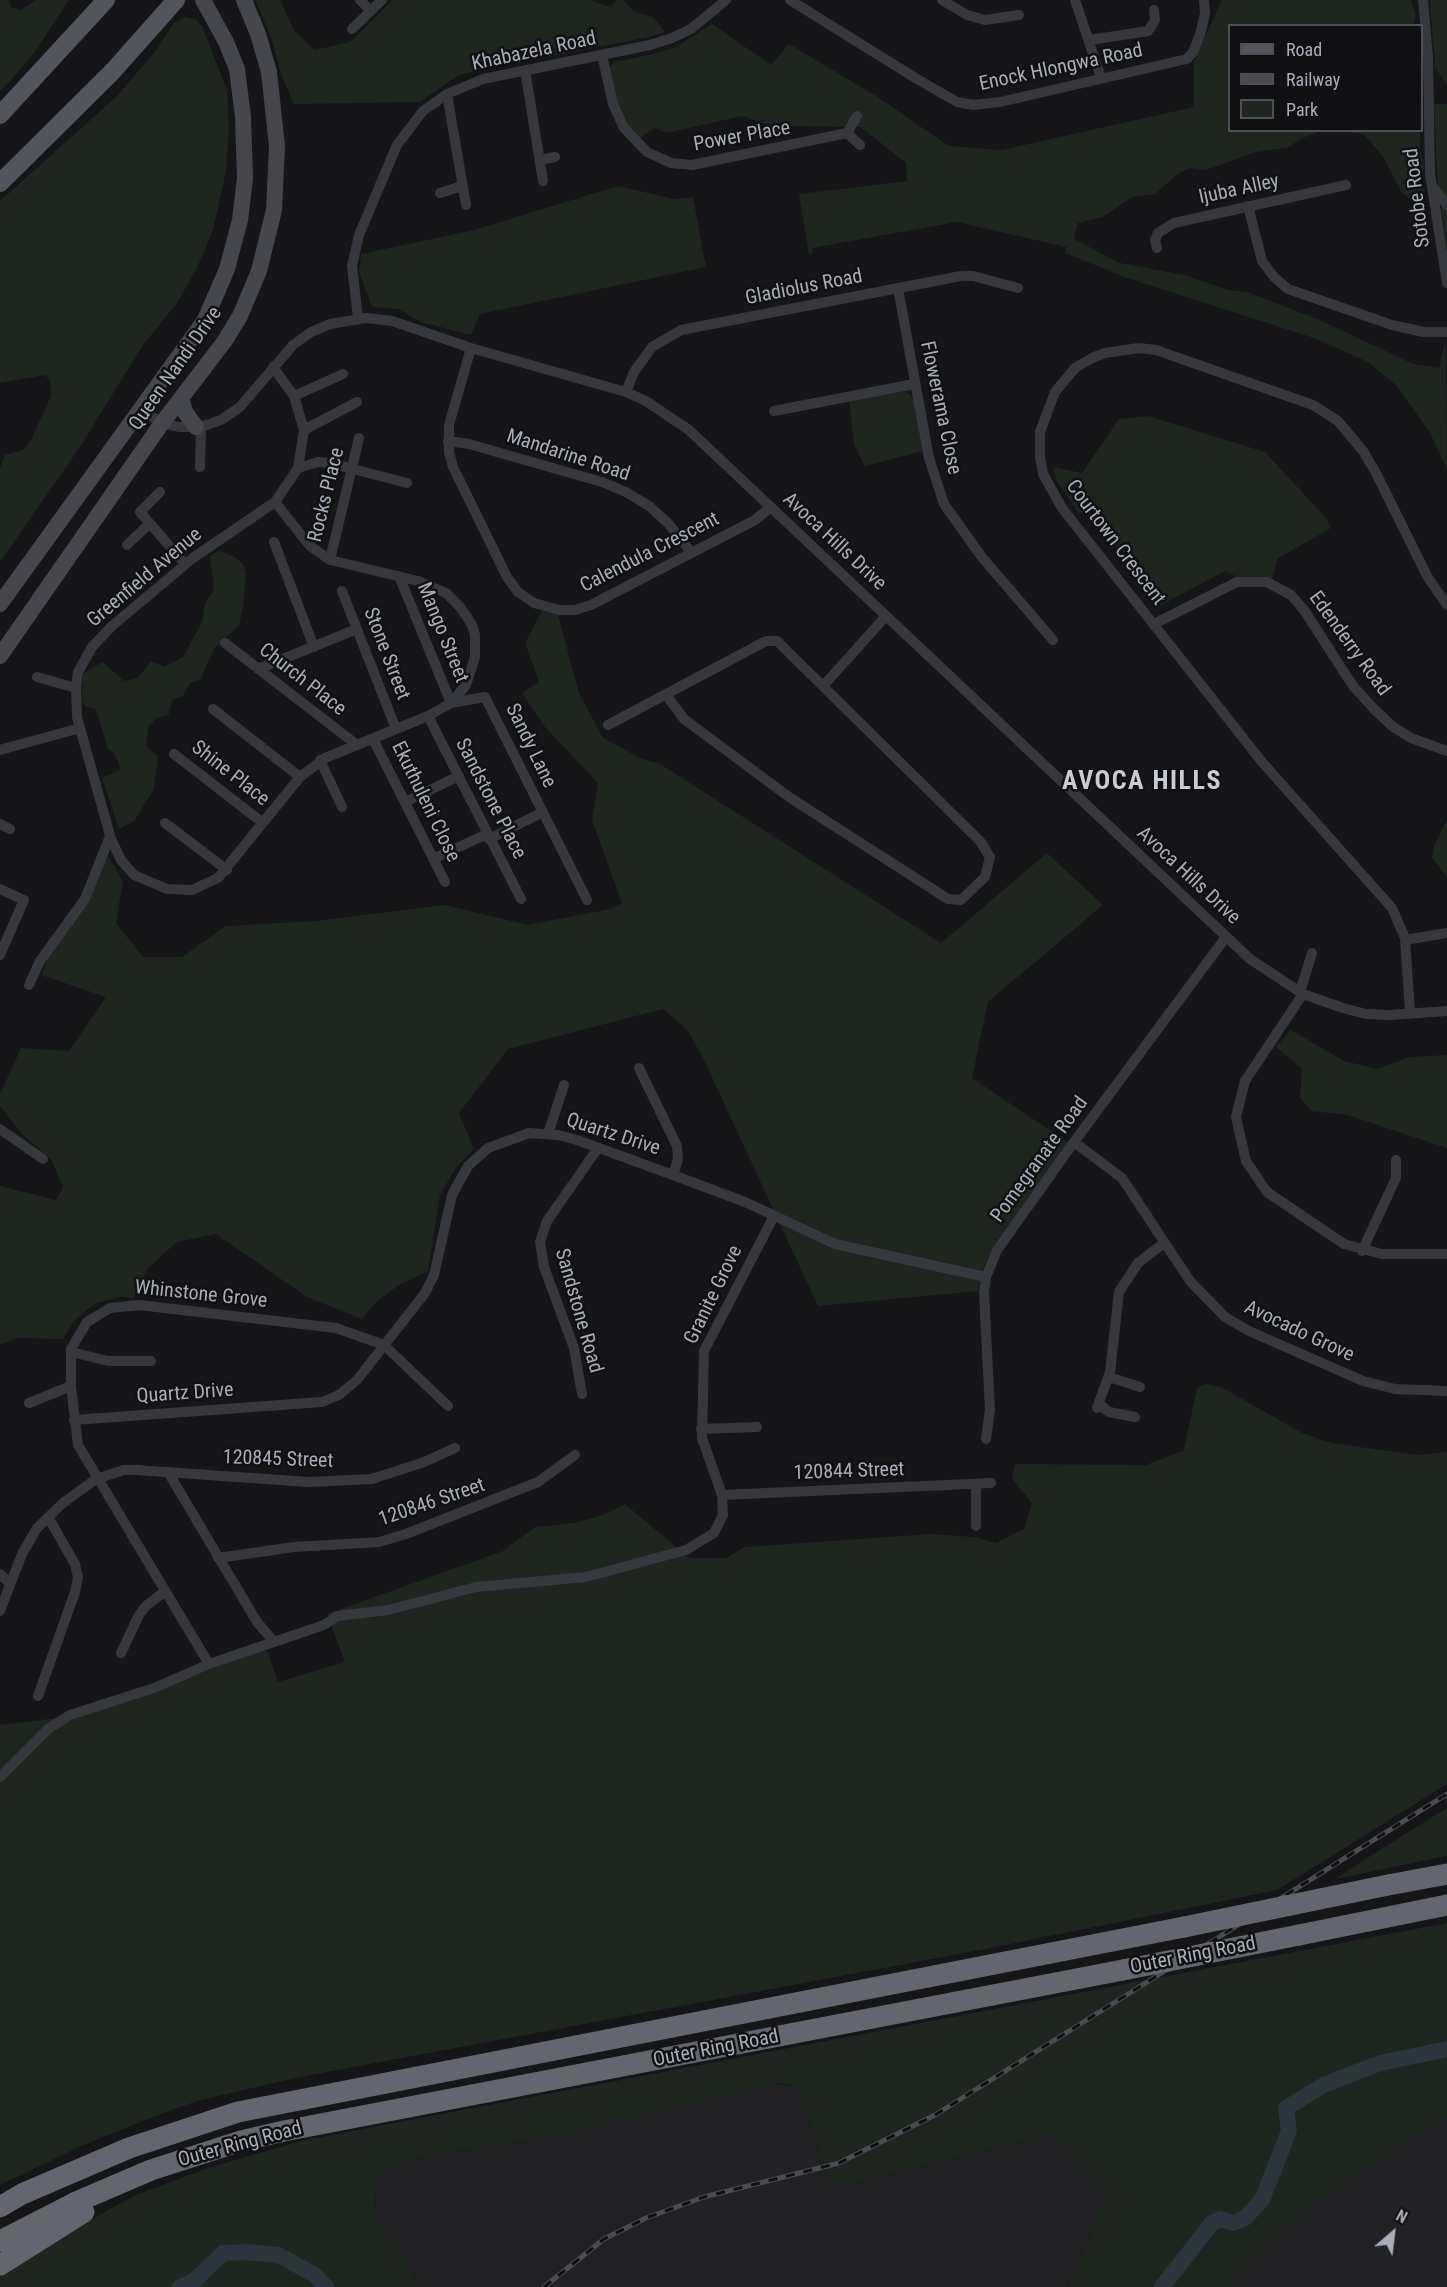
<!DOCTYPE html>
<html>
<head>
<meta charset="utf-8">
<style>
	body { margin:0 }
	#map { position:relative; width:1447px; height:2287px; overflow:hidden; background:#161618; font-family:"Roboto Condensed",sans-serif }
	canvas { display:block }
	.legend { position:absolute; left:1228px; top:24px; width:195px; height:108px; box-sizing:border-box; background:#111113; border:2px solid #4d4f55; margin:0; padding:8px 10px; list-style:none; font-size:18px; color:#a8adb8 }
	.legend li { display:flex; align-items:center; gap:12px; height:30px }
	.legend b { width:30px; border:2px solid #4d4f55 }
	.north { position:absolute; left:1363px; top:2203px; width:60px; height:60px; -webkit-text-stroke:4px #111113; paint-order:stroke; rotate:28deg; font-size:16px; font-weight:700; line-height:24px; text-align:center; color:#a8adb8 }
	.north::after { content:''; display:block; margin:auto; width:21px; height:27px; background:#a8adb8; clip-path:polygon(50% 0,100% 100%,50% 72%,0 100%) }
</style>
</head>
<body>
<div id="map">
<canvas width="1447" height="2287"></canvas>
<ul class="legend">
<li><b style="height:8px;background:#53555c"></b>Road</li>
<li><b style="height:8px;background:#4a4c52"></b>Railway</li>
<li><b style="height:16px;background:#1e261f"></b>Park</li>
</ul>
<div class="north">N</div>
</div>
<script>
const c = document.querySelector('canvas').getContext('2d');
c.lineJoin = 'round';
function paint(path, color) {
  c.fillStyle = color;
  c.fill(path, 'evenodd');
}
function poly(rows) {
  const path = new Path2D();
  for (const r of rows) {
    path.moveTo(r[0], r[1]);
    for (let i = 2; i < r.length; i += 2) path.lineTo(r[i], r[i + 1]);
  }
  return path;
}
function stroke(path, color, width, dash) {
  c.strokeStyle = color;
  c.lineWidth = width;
  c.lineCap = dash ? 'butt' : 'round';
  c.setLineDash(dash || []);
  c.stroke(path);
}
function write(font, color, halo, rows, align = 'center') {
  c.font = font + ' "Roboto Condensed",sans-serif';
  c.lineWidth = 5;
  c.setLineDash([]);
  c.textBaseline = 'middle';
  c.strokeStyle = halo;
  c.fillStyle = color;
  for (const [text, x, y, turn = 0] of rows) {
    c.save();
    c.translate(x, y);
    c.rotate((+turn || 0) * Math.PI / 180);
    c.textAlign = isNaN(turn) ? turn : align;
    if (halo) c.strokeText(text, 0, 0);
    c.fillText(text, 0, 0);
    c.restore();
  }
}
paint(poly([
	[770,2083,793,2086,797,2091,833,2188,1053,2135,1089,2176,1109,2193,1067,2287,420,2287,376,2215,375,2196,379,2174,424,2157,558,2136],
	[1447,2117,1447,2287,1231,2287,1257,2254,1287,2226,1331,2192,1412,2137]
]), '#222225');
paint(poly([
	[0,0,8,0,12,8,21,10,36,0,69,0,34,53,0,92],
	[255,0,280,0,294,30,314,50,350,42,393,0,590,0,610,7,617,0,624,0,634,12,653,17,665,32,649,37,479,70,457,76,420,102,294,104,281,74,271,37],
	[1222,0,1411,0,1416,16,1413,25,1230,26,1230,130,1323,131,1302,138,1289,147,1256,152,1206,170,1191,168,1179,173,1155,194,1132,197,1103,217,1078,223,1074,239,1120,263,1184,275,1228,290,1247,292,1320,320,1413,364,1439,368,1446,341,1447,469,1430,433,1396,385,1368,362,1314,338,1127,278,1065,253,1066,247,957,222,812,248,812,253,809,254,799,194,907,181,906,163,861,127,772,126,742,116,667,133,654,128,637,140,617,110,608,70,614,62,654,54,676,47,712,24,771,65,789,44,876,96,949,146,1002,150,1194,107,1194,61],
	[1430,0,1447,0,1447,85,1435,67],
	[185,17,195,19,202,26,227,90,229,131,226,171,213,230,197,268,177,303,143,345,78,450,0,562,0,468,5,455,23,450,31,440,51,396,50,380,45,375,0,383,0,201,117,96,154,53,174,23],
	[1434,104,1447,104,1447,249,1437,177],
	[1338,131,1420,131,1420,150,1424,167,1422,182,1425,192,1423,196,1415,202,1402,193,1382,155,1363,134],
	[618,186,674,199,693,197,706,267,480,314,471,335,421,322,398,309,372,307,359,272,361,254,474,230],
	[901,391,909,393,914,400,923,451,865,466,854,445,849,401],
	[1148,416,1265,452,1326,518,1331,528,1277,559,1273,578,1237,577,1225,571,1161,605,1096,521,1077,511,1056,480,1053,467,1082,473,1119,419],
	[219,550,235,557,244,565,246,575,243,608,239,625,214,649,200,680,190,683,183,696,172,700,169,714,155,719,148,728,146,746,158,757,154,789,134,821,119,829,102,778,121,769,114,753,108,749,96,709,87,707,81,701,83,674,102,662,124,681,138,678,151,661,164,667,183,657,202,622,205,603,214,590,210,556],
	[542,611,558,615,579,693,603,738,642,759,660,764,941,943,1047,853,1103,905,988,1002,972,1078,1069,1143,995,1243,982,1270,978,1291,818,1306,704,1060,688,1031,663,1009,508,1049,459,1113,474,1149,457,1166,440,1195,428,1271,399,1285,377,1301,362,1319,307,1297,216,1234,177,1242,147,1269,134,1298,121,1297,96,1303,75,1320,63,1339,16,1338,0,1345,0,1186,56,1200,63,1187,51,1159,21,1133,0,1106,0,1094,21,1048,69,1051,106,997,41,975,51,950,108,856,123,880,116,923,143,957,182,957,226,926,315,921,445,905,528,925,610,909,622,903,592,820,598,783,545,727,522,693,539,682,525,643],
	[1447,820,1447,877,1432,858,1434,846],
	[1291,1030,1344,1061,1378,1069,1409,1057,1447,1055,1447,1148,1348,1115,1311,1111,1300,1098,1302,1069,1276,1047],
	[1205,1384,1221,1387,1302,1433,1332,1443,1416,1455,1447,1452,1447,1784,1277,1890,991,1948,295,2078,197,2101,158,2115,81,2146,0,2185,0,1725,81,1715,169,1685,266,1648,278,1682,345,1662,327,1614,503,1551,535,1527,575,1523,605,1514,625,1504,689,1558,726,1558,745,1547,931,1534,974,1537,996,1543,1024,1529,1032,1503,1012,1479,1015,1464,1146,1465,1184,1450,1197,1388],
	[1447,1808,1447,1856,1335,1879,1389,1844],
	[1447,1923,1447,2117,1412,2137,1331,2192,1287,2226,1257,2254,1231,2287,1067,2287,1109,2193,1089,2176,1053,2135,833,2188,797,2091,793,2086,780,2083,558,2136,424,2157,379,2174,375,2196,376,2215,420,2287,0,2287,0,2276,12,2268,68,2232,136,2195,211,2167,305,2140]
]), '#1e261f');
stroke(poly([
	[180,2287,194,2281,223,2253,247,2252,278,2255,315,2275,326,2287],
	[1162,2287,1212,2223,1221,2219,1233,2223,1245,2218,1262,2200,1289,2131,1286,2108,1324,2085,1380,2063,1447,2049]
]), '#2c353c', 16);
stroke(poly([
	[360,0,371,11],
	[790,0,917,79,957,102,973,105,1000,102,1187,59,1193,52,1200,35,1205,13,1204,0],
	[942,0,967,15,985,20,1019,15],
	[1075,0,1101,78],
	[1423,0,1428,57,1430,174,1447,283],
	[352,29,382,0],
	[1090,40,1148,31,1155,20,1154,10],
	[602,55,613,104,624,128,647,152,671,163,692,165,847,133,857,116],
	[525,70,543,181],
	[447,94,466,205],
	[847,133,860,145],
	[540,160,555,157],
	[1434,188,1447,205],
	[440,193,462,186],
	[1248,206,1262,261,1274,277,1288,289,1392,325,1424,332,1447,332],
	[1157,248,1155,240,1158,233,1174,223,1346,185],
	[898,288,929,458,944,504,981,556,1053,640],
	[358,318,352,266,359,235,397,145,423,111,447,94,483,79,650,45,672,38,691,29,726,0],
	[471,348,449,425,449,452,453,467,507,577,518,592,534,603,559,610,575,610,591,605,755,520,771,507],
	[273,367,294,396,304,430,298,468,275,502,310,546,330,560,418,581,446,593,461,608,472,625,475,635,475,657,466,685,451,703,428,716,325,758,300,777,218,878,192,890,167,889,134,875,121,860,111,839,77,717,76,688,78,672,92,647,112,626,193,558,275,502],
	[626,392,634,372,652,347,681,330,961,276,973,276,1018,288],
	[294,396,343,374],
	[139,409,162,423,179,427,201,427,221,420,240,407,293,345,311,332,330,324,366,318,392,321,471,348,626,392,646,401,689,430,1250,959,1303,994,1343,1008,1366,1014,1390,1015,1447,1011],
	[774,411,914,384],
	[304,430,357,402],
	[448,441,469,444,602,482,626,492,649,506,668,523,691,552],
	[200,467,201,427],
	[298,468,318,462,330,463,407,483],
	[160,492,140,512,185,564],
	[274,542,314,647],
	[127,545,149,524],
	[330,560,359,438],
	[399,576,451,703,485,697,587,900],
	[342,591,396,729],
	[1154,624,1237,582,1267,582,1291,595,1304,610,1353,686,1373,708,1392,726,1411,738,1447,751],
	[225,643,357,745],
	[258,669,357,629],
	[37,677,76,688],
	[824,685,886,616],
	[213,709,300,777],
	[428,716,521,899],
	[608,725,766,641,777,641,980,841,990,857,985,877,961,900,948,899,789,797,684,719,667,696],
	[373,739,445,882],
	[0,750,80,728],
	[174,754,263,823],
	[320,760,342,807],
	[405,802,459,776],
	[165,823,227,870],
	[0,824,10,829],
	[489,839,543,812],
	[433,859,487,834],
	[0,889,24,900,0,955],
	[1405,940,1447,933],
	[29,985,40,961,85,899,110,836],
	[1300,992,1312,953],
	[1303,994,1245,1081,1236,1117,1246,1161,1267,1192,1344,1244,1382,1254,1447,1254],
	[1410,1013,1405,938,1392,908,1262,762,1062,508,1043,474,1040,457,1040,432,1055,392,1075,368,1092,358,1105,353,1139,348,1156,350,1313,405,1338,421,1363,451,1376,473,1427,576,1447,605],
	[639,1068,677,1146,678,1159,673,1175],
	[0,1129,43,1159],
	[548,1134,564,1085],
	[1074,1142,1122,1178,1190,1281,1225,1317,1249,1331,1363,1381,1395,1389,1447,1391],
	[1362,1251,1396,1178,1396,1160],
	[71,1352,108,1361,151,1361],
	[1109,1377,1140,1387],
	[582,1394,574,1348,544,1267,540,1242,547,1221,598,1148],
	[29,1403,71,1386],
	[1099,1404,1109,1412,1135,1417],
	[1097,1408,1110,1372,1119,1292,1138,1263,1164,1243],
	[74,1420,322,1402,339,1395,357,1380,425,1293,434,1275,452,1195,468,1166,488,1148,529,1133,558,1135,577,1140,673,1175,745,1202,835,1244,986,1277],
	[701,1429,757,1427],
	[986,1439,990,1410,984,1292,986,1277,997,1250,1074,1142,1226,937],
	[168,1472,257,1622,274,1642],
	[722,1495,991,1483],
	[976,1526,976,1485],
	[218,1558,294,1547,379,1542,406,1534,538,1482,575,1455],
	[0,1574,10,1584],
	[0,1611,22,1554,37,1528,63,1503,96,1479,124,1470,136,1470,309,1482,372,1479,424,1462,455,1448],
	[121,1653,139,1615,146,1606,165,1591],
	[209,1664,78,1445,71,1386,71,1349,87,1322,110,1308,139,1305,336,1328,384,1345,448,1406],
	[38,1696,75,1592,78,1577,75,1564,48,1517],
	[0,1777,48,1729,70,1715,154,1688,209,1664,324,1625,337,1616,388,1610,476,1587,586,1577,686,1550,714,1533,723,1515,722,1495,702,1438,704,1351,774,1216]
]), '#37383d', 10);
stroke(poly([
	[181,398,185,412,196,427],
	[0,604,205,320,227,269,240,220,245,178,243,117,237,69,226,42,203,0],
	[0,656,162,423,224,342,240,316,259,271,274,210,277,146,269,72,258,34,244,0]
]), '#45474d', 16);
stroke(poly([
	[0,115,106,0],
	[0,183,112,72,176,0]
]), '#53555c', 18);
stroke(poly([
	[1388,1885,1447,1874],
	[1299,1935,1447,1905],
	[0,2207,22,2194,129,2148,238,2112,1184,1927],
	[0,2241,74,2203,151,2170,241,2141,284,2131,1123,1970],
	[0,2265,84,2212]
]), '#63666e', 21);
const rail = poly([
	[544,2287,604,2239,646,2218,704,2197,839,2163,935,2115,1447,1794]
]);
stroke(rail, '#4a4c52', 5);
stroke(rail, '#111113', 3, [9]);
stroke(poly([
	[1184,1927,1388,1885],
	[1123,1970,1299,1935]
]), '#63666e', 21);
write('20px', '#a8adb8', '#111113', [
	["Khabazela Road",534,52,-12],
	["Enock Hlongwa Road",1061,68,-12],
	["Power Place",742,137,-10],
	["Ijuba Alley",1239,190,-12],
	["Sotobe Road",1418,198,-97],
	["Gladiolus Road",804,288,-11],
	["Queen Nandi Drive",176,369,-55],
	["Flowerama Close",940,408,78],
	["Mandarine Road",568,456,18],
	["Rocks Place",327,495,-76],
	["Avoca Hills Drive",834,542,43],
	["Courtown Crescent",1115,543,53],
	["Calendula Crescent",650,553,-27],
	["Greenfield Avenue",145,578,-40],
	["Mango Street",442,633,68],
	["Edenderry Road",1349,644,54],
	["Stone Street",386,654,69],
	["Church Place",302,680,38],
	["Sandy Lane",530,746,64],
	["Shine Place",230,774,38],
	["Sandstone Place",490,799,63],
	["Ekuthuleni Close",425,802,64],
	["Avoca Hills Drive",1188,876,43],
	["Quartz Drive",613,1135,18],
	["Pomegranate Road",1040,1160,-54],
	["Whinstone Grove",201,1295,6],
	["Granite Grove",714,1295,-64],
	["Sandstone Road",578,1311,74],
	["Avocado Grove",1299,1332,25],
	["Quartz Drive",185,1394,-4],
	["120845 Street",278,1460,2],
	["120844 Street",849,1472,-2],
	["120846 Street",432,1503,-19],
	["Outer Ring Road",1193,1956,-11],
	["Outer Ring Road",716,2049,-11],
	["Outer Ring Road",240,2145,-15]
]);
c.letterSpacing = '1.5px';
write('bold 26px', '#c9ccd4', '#111113', [
	["AVOCA HILLS",1142,782]
]);
c.letterSpacing = '0px';
</script>
</body>
</html>
